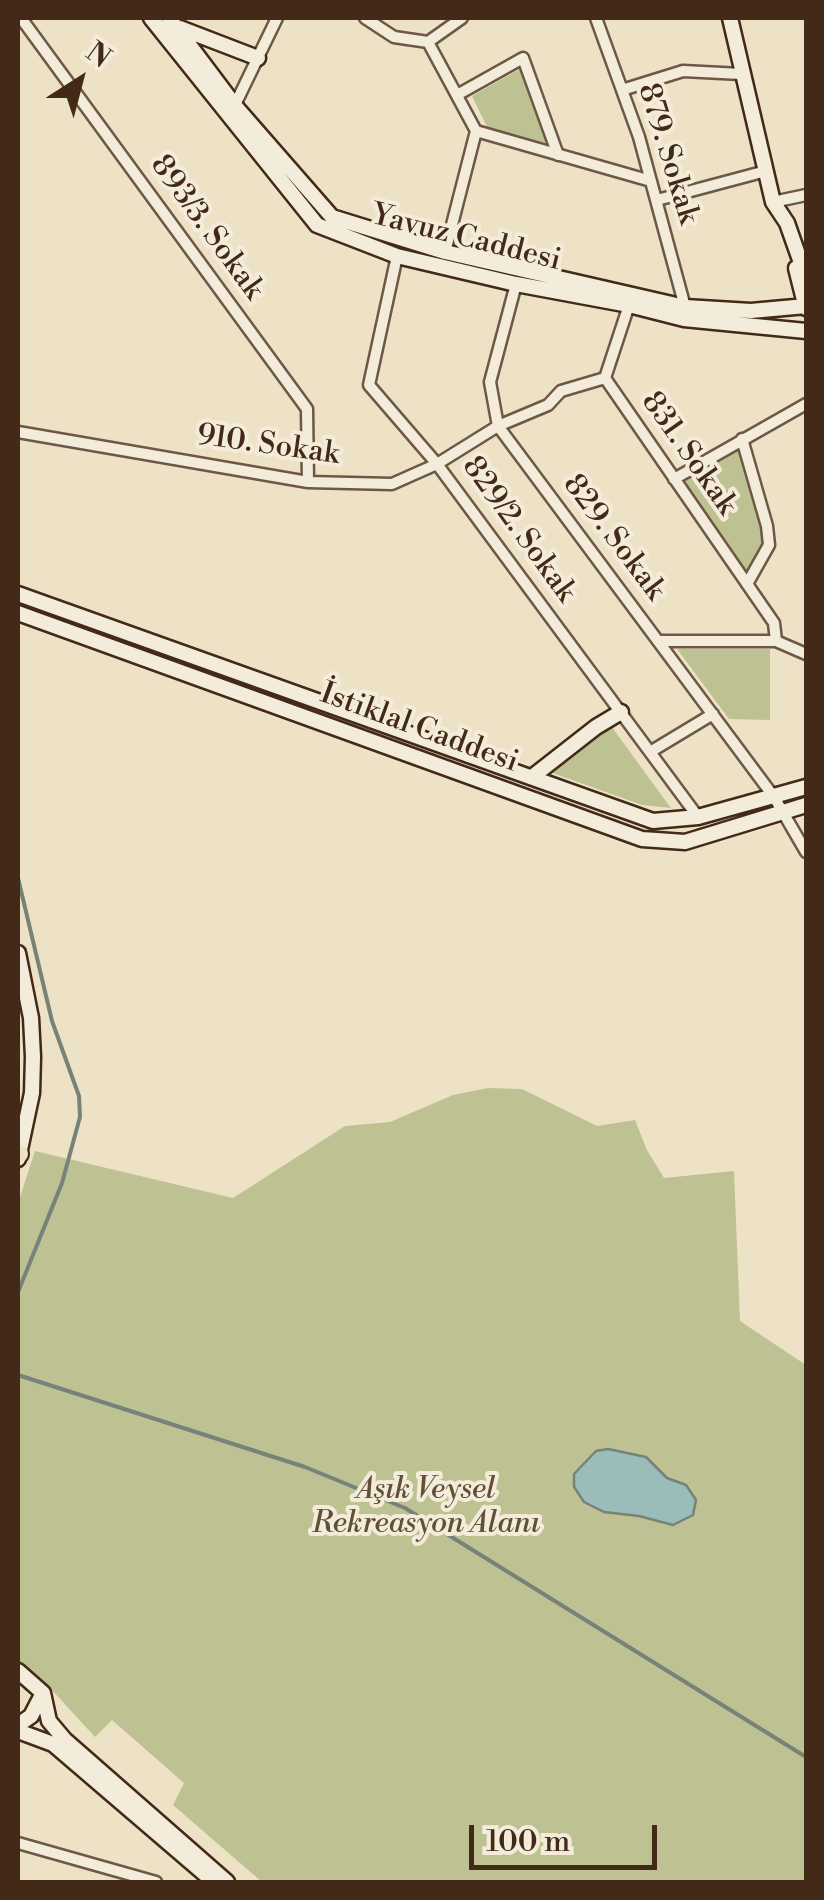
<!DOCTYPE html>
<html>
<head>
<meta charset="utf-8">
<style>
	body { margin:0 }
	#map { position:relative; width:824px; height:1900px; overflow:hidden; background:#eee2c6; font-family:"Libre Bodoni",serif }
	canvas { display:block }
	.frame { position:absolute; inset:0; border:20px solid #432918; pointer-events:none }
	.north { position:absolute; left:30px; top:30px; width:100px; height:100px; -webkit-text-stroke:8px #f4ecda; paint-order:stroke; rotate:36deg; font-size:28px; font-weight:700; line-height:40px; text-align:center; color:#432918 }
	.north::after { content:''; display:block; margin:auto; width:35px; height:45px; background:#432918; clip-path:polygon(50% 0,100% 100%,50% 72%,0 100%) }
	.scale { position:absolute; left:469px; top:1825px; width:188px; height:45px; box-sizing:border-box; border:5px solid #432918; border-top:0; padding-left:12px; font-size:30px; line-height:35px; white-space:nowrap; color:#432918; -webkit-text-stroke:8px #f4ecda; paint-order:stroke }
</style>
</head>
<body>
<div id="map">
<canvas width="824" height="1900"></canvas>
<div class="frame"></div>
<div class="north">N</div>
<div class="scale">100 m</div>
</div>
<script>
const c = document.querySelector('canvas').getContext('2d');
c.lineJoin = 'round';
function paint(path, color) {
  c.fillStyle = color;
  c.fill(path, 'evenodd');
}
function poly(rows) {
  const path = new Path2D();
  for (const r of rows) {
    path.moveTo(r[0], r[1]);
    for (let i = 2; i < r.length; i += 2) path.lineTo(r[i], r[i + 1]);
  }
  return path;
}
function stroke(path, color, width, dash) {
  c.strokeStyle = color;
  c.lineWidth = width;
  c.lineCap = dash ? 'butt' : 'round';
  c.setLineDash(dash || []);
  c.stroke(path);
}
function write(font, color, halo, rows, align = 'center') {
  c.font = font + ' "Libre Bodoni",serif';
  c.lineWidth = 8;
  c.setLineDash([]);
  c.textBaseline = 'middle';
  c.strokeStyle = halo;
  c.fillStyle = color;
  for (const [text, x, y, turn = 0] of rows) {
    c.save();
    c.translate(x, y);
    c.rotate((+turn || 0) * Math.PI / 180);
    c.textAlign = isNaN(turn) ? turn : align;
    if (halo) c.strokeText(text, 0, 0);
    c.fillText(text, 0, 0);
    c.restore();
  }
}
paint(poly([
	[522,68,547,143,488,129,472,96],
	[742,439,769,545,747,584,674,479],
	[677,649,770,649,770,720,729,719],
	[611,726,671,808,642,805,547,771],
	[488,1088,522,1089,597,1126,635,1120,647,1150,664,1178,734,1171,740,1321,806,1365,806,1882,262,1882,173,1805,184,1783,112,1720,95,1737,51,1689,18,1661,18,1203,35,1151,233,1198,345,1126,390,1122,453,1095]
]), '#bec292');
const water = poly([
	[608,1449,646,1457,667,1478,686,1485,696,1500,693,1515,673,1525,639,1516,604,1512,584,1502,574,1487,574,1474,596,1451,608,1449]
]);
paint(water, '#9abdb9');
stroke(water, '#778279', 2.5);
stroke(poly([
	[18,878,52,1021,79,1096,80,1117,62,1183,18,1292],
	[18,1375,305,1467,405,1508,806,1757]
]), '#778279', 4);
const minor = poly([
	[21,18,307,409,308,482],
	[365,18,394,37,428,42,476,131],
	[596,18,639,137,685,307],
	[428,42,462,18],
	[622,90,683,71,741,74],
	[457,95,523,58,558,155],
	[232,111,277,18],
	[476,131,651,181],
	[657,200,766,171],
	[773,202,806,195],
	[445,252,476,131],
	[397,256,369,385,437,464,698,817],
	[516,284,490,382,498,426,774,797,806,852],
	[629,305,605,378,774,623,776,641,659,641],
	[18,432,308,482,392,484,437,464,498,426,548,405,561,391,605,378],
	[742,439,767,526,769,545,747,584],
	[674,479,806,404],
	[776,641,806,654],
	[650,752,713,714],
	[18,1843,156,1882]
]);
const secondary = poly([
	[151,18,317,225,397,256,516,284,629,305,684,319,806,331],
	[169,18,236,107,332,217,445,252,685,307,751,311,806,306],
	[730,18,773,202,787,223,806,277],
	[180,28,258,58],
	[796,268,806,308],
	[18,594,653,821,698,817,806,787],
	[18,613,642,839,685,842,806,805],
	[532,777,596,727,621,712],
	[18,953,31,1018,33,1057,32,1093,18,1159],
	[18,1671,43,1693,49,1721,65,1740,227,1882],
	[18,1725,31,1716,43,1693],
	[18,1731,53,1744,214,1882]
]);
const motorway = poly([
	[18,1153,19,1154]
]);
stroke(minor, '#6e5744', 15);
stroke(secondary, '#432918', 19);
stroke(motorway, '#432918', 22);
stroke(minor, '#f4ecda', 10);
stroke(secondary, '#f4ecda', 14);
stroke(motorway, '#eee2c6', 18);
write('30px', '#432918', '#f4ecda', [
	["879. Sokak",667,154,73],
	["893/3. Sokak",206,228,54],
	["Yavuz Caddesi",466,239,14],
	["910. Sokak",268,446,8],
	["831. Sokak",688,454,55],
	["829/2. Sokak",518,530,54],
	["829. Sokak",613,538,53],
	["İstiklal Caddesi",419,729,20]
]);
write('italic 30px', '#624f36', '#f4ecda', [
	["Aşık Veysel",426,1491],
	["Rekreasyon Alanı",426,1525]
]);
</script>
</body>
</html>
